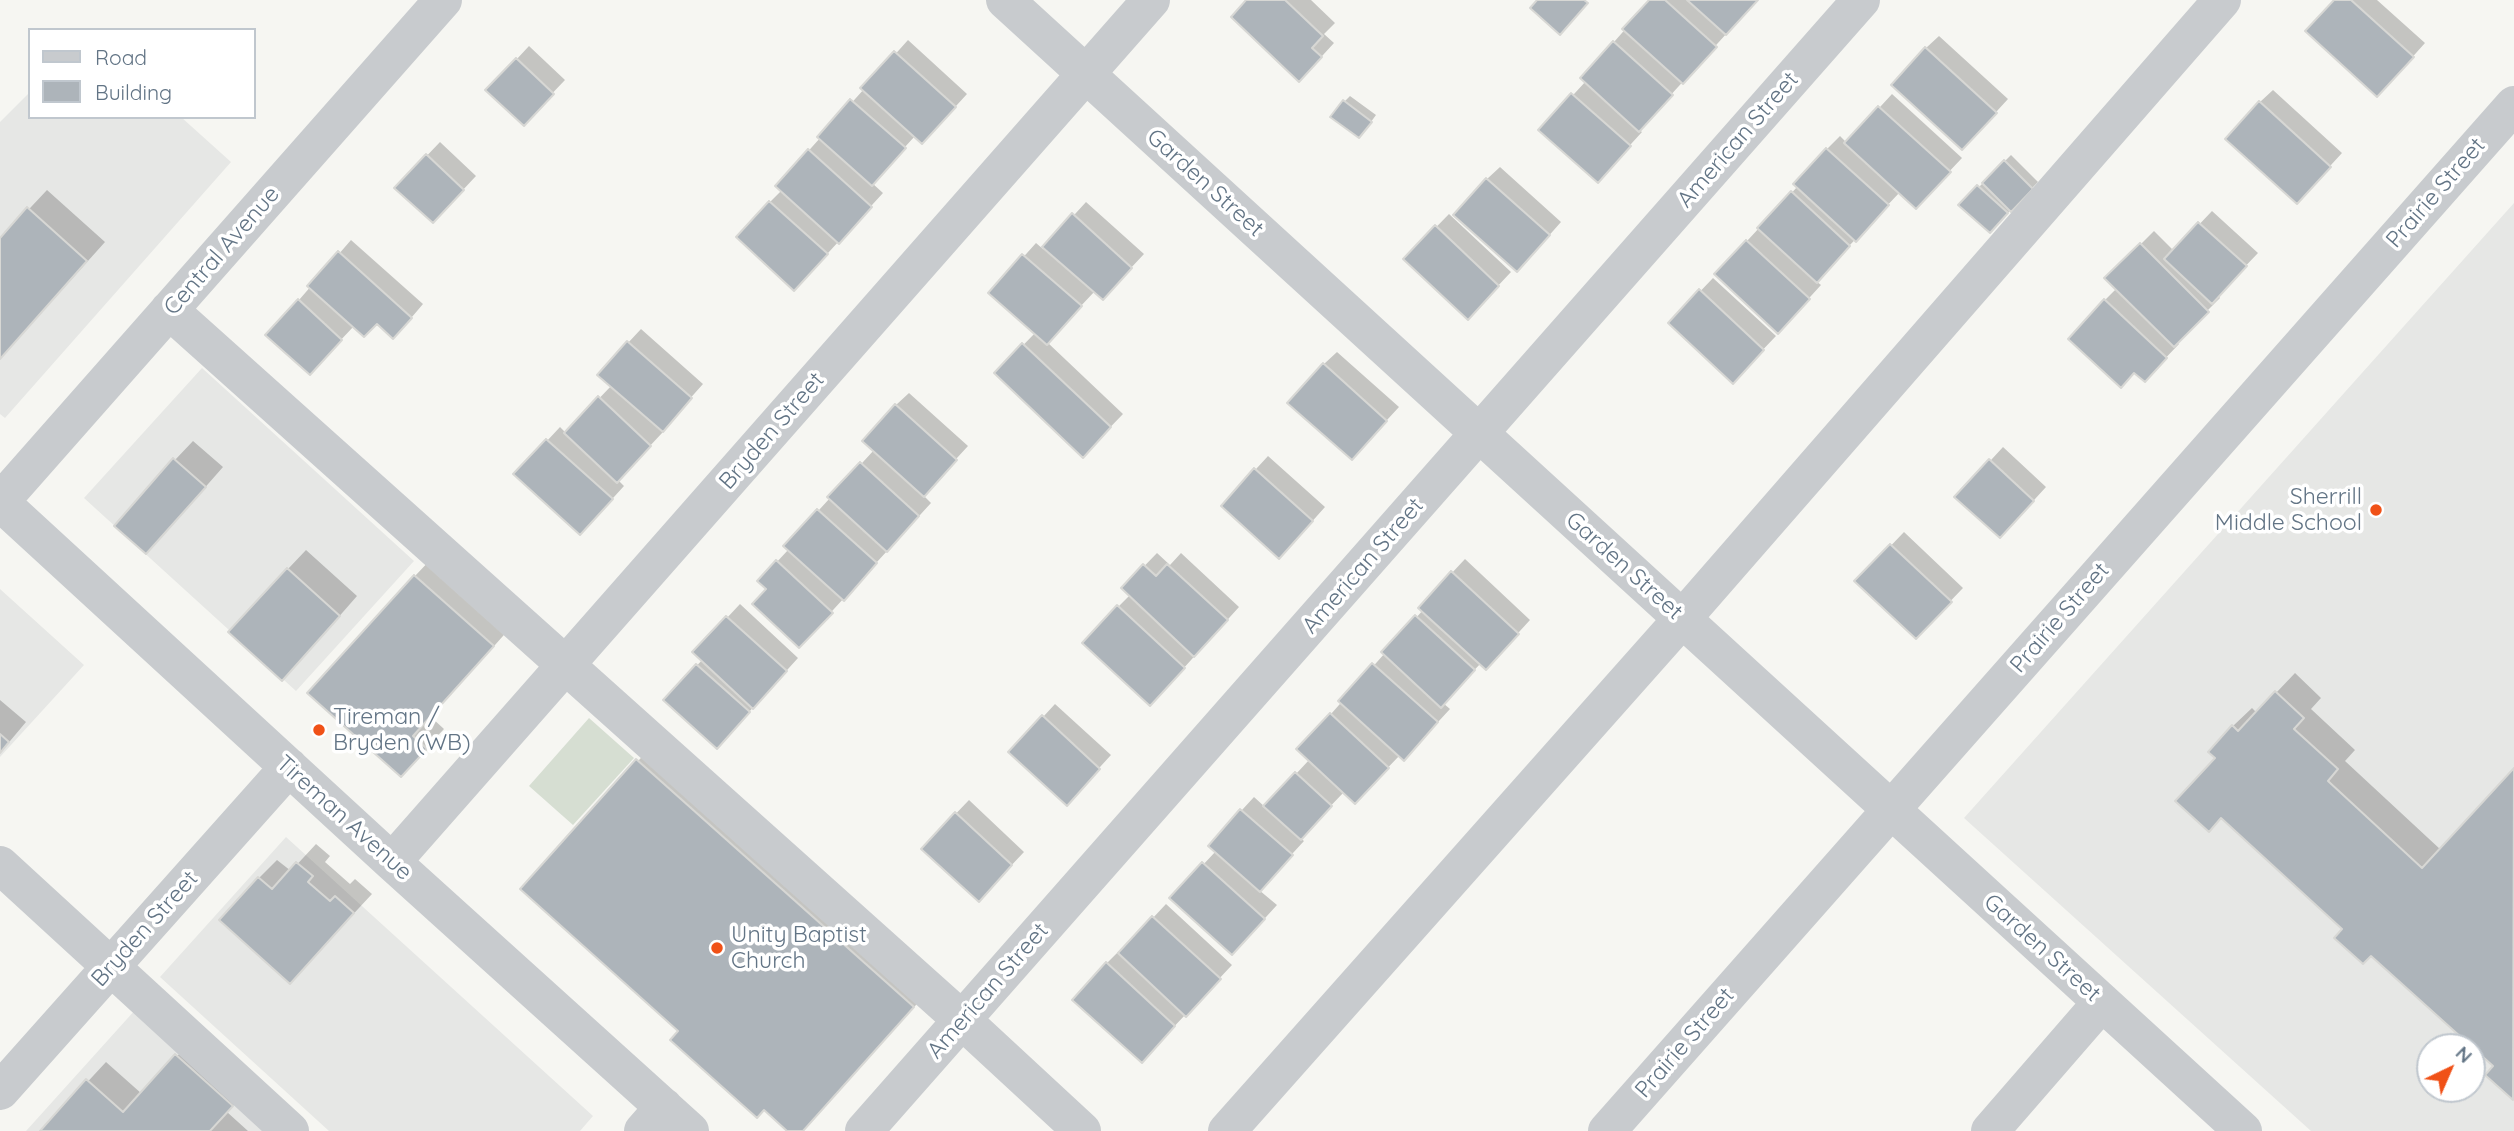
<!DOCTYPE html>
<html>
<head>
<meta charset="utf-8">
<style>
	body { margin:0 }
	#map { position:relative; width:2514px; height:1131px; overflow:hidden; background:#f6f6f2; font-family:Quicksand,sans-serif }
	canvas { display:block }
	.legend { position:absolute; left:28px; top:28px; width:228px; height:91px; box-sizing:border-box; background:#fff; border:2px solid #c0c7ce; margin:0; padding:9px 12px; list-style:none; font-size:21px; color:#627485 }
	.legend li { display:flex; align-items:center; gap:14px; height:35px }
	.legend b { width:35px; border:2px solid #c0c7ce }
	.north { position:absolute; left:2416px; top:1033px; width:70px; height:70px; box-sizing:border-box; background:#fff; border:2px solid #c0c7ce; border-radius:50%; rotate:44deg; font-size:19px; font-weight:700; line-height:28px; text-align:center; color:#627485 }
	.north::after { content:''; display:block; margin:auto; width:24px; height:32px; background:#f05117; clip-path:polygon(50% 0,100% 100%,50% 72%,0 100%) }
</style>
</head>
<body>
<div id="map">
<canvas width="2514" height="1131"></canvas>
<ul class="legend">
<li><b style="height:9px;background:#c8cbce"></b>Road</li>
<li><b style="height:19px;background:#adb4ba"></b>Building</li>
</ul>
<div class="north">N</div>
</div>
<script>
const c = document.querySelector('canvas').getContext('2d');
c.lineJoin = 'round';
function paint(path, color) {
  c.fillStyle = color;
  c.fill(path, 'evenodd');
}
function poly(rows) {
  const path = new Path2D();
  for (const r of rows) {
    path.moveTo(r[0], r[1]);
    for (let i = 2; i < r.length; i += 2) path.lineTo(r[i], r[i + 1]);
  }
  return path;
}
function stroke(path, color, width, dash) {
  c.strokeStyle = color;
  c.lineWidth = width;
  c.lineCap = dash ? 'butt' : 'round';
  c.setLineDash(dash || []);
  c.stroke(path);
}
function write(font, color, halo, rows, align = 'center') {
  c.font = font + ' Quicksand,sans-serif';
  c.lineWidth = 7;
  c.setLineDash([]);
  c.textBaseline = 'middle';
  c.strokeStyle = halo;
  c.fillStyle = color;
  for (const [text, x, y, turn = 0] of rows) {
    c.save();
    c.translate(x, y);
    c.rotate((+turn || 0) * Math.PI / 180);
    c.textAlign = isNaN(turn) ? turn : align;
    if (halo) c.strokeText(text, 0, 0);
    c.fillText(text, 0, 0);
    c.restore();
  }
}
paint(poly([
	[30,92,30,117,181,117,231,162,5,418,0,414,0,122],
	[2514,203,2514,1131,2311,1131,1964,818],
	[2430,1047,2472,1047,2472,1089,2430,1089],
	[202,368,414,561,296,691,84,498],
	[0,589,84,665,0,757],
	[286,837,593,1116,580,1131,329,1131,160,977],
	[136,1009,271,1131,26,1131]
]), '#e6e7e5');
paint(poly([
	[589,718,634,758,573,825,529,786]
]), '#d6ded2');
paint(poly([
	[1249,0,1311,0,1335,23,1324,34,1334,43,1312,67],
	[1651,0,1757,0,1639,130,1642,132,1610,167,1541,130,1586,81,1614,42],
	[2336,0,2377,0,2425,43,2390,82],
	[1939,36,2008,99,1975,135,1926,48],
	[908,40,967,94,935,129,915,136,872,183,883,193,807,276,770,202,782,190,777,186],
	[529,46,565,80,524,123,488,90],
	[2273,90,2342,153,2309,189,2260,102],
	[1892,94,1962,158,1928,194,1900,192,1816,281,1821,285,1790,319,1747,241,1798,186,1796,184,1827,149,1840,136,1847,143],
	[1350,96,1376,115,1365,130,1344,102],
	[440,142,476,176,446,208,397,187],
	[2011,155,2038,182,1990,231,1961,205],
	[1500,167,1561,222,1530,257,1487,179],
	[47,190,105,242,0,359,0,240],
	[1086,202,1144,254,1115,285,1095,291,1047,342,1123,414,1095,443,996,373,1036,332,991,293,1036,243,1043,249],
	[2212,211,2258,253,2218,295,2220,298,2176,342,2179,344,2157,367,2105,300,2117,288,2107,278,2154,231,2174,251],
	[1449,214,1511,272,1480,305,1405,259],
	[351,240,423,304,406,324,377,322,354,326,322,360,299,300],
	[1713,278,1776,336,1733,381,1670,323],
	[641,329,703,384,661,431,663,432,618,480,624,486,593,520,516,474,560,427,566,433,612,385,599,374],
	[1337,352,1399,407,1364,445,1324,364],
	[909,393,968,446,923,495,931,503,812,633,759,581,789,549,786,546,874,450,896,405],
	[193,441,223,467,165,533,175,460],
	[2003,447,2046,487,2013,523,1957,497],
	[1268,456,1325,507,1292,544,1223,505],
	[1904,532,1963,588,1916,637,1857,581],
	[306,550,357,596,301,660,288,569],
	[1157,553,1170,565,1181,553,1239,607,1163,691,1118,607,1130,595,1123,588],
	[433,557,511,627,431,717,444,729,401,775,415,576],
	[1465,559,1530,620,1498,655,1481,663,1443,703,1450,709,1416,746,1400,755,1355,802,1344,792,1300,838,1304,841,1259,890,1277,905,1245,940,1172,898,1216,851,1210,845,1242,810,1254,797,1265,807,1310,759,1331,714,1423,610,1420,607],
	[740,604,798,658,729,734,665,700,703,659,695,652],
	[2295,673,2321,698,2311,709,2355,750,2345,761,2441,850,2514,770,2512,1098,2495,1066,2344,929,2217,757,2233,726,2252,708,2257,713],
	[0,700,26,722,0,753],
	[1055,704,1111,755,1079,790,1043,717],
	[661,736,936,983,801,1131,790,1131,522,888],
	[969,800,1024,852,991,887,923,848],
	[316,844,330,856,325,862,350,884,355,879,372,894,290,982,259,878,277,860,291,871],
	[1166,904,1232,965,1154,1048,1107,963,1119,951,1121,952],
	[195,1037,250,1087,227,1112,248,1131,42,1131,106,1062,142,1094]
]), '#0003');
const building = poly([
	[1246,0,1285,0,1323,36,1312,48,1322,57,1299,82,1231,17,1246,0],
	[1537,0,1584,0,1588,3,1560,35,1530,8,1537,0],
	[1649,0,1665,0,1717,47,1683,84,1622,29,1649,0],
	[1687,0,1758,0,1726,35,1687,0],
	[2334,0,2351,0,2414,57,2377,97,2305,31,2334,0],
	[1613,41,1673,95,1639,132,1580,78,1613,41],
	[1925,47,1997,113,1962,150,1891,85,1925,47],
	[894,51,956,107,922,144,860,88,894,51],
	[516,58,554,94,524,126,485,90,516,58],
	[1571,93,1631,146,1598,183,1538,130,1571,93],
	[850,99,906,148,872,186,817,137,850,99],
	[1343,100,1372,122,1359,138,1330,117,1343,100],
	[2259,101,2331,167,2297,204,2225,139,2259,101],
	[1878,106,1951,172,1916,209,1844,143,1878,106],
	[1826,148,1889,205,1856,242,1793,184,1826,148],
	[808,149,872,207,839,244,775,186,808,149],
	[426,154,464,190,433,223,394,188,426,154],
	[2004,160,2033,189,2011,212,1982,183,2004,160],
	[1486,178,1550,235,1517,272,1453,215,1486,178],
	[1977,185,2008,213,1990,233,1958,205,1977,185],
	[1791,191,1850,246,1817,283,1757,228,1791,191],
	[769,201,828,254,794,291,736,237,769,201],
	[27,207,87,261,0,359,0,238,27,207],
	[1072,213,1132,268,1103,300,1042,247,1072,213],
	[2198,222,2247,266,2212,304,2164,259,2198,222],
	[1435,225,1499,286,1468,320,1403,259,1435,225],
	[1746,240,1810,299,1778,334,1714,274,1746,240],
	[2140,243,2209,312,2174,347,2104,278,2140,243],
	[338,251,412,318,393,339,377,324,364,337,307,286,338,251],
	[1022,254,1082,306,1047,345,988,293,1022,254],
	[1699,289,1764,350,1733,384,1668,323,1699,289],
	[298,299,342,340,310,375,265,335,298,299],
	[2104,299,2167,358,2145,382,2134,373,2121,388,2068,339,2104,299],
	[627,341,692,398,663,432,597,375,627,341],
	[1022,343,1111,427,1083,458,994,373,1022,343],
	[1323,363,1387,421,1352,460,1287,403,1323,363],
	[598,396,651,446,617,483,564,433,598,396],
	[895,404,957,460,924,497,862,441,895,404],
	[546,439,613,499,580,535,513,474,546,439],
	[173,458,206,487,146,554,114,526,173,458],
	[1989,459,2034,501,2000,538,1954,497,1989,459],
	[860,462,919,516,887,552,827,497,860,462],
	[1254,468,1313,521,1279,559,1221,506,1254,468],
	[817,509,877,563,844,601,783,546,817,509],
	[1890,544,1952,602,1916,639,1854,581,1890,544],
	[776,560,833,613,799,648,752,604,766,589,757,581,776,560],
	[1143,564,1156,576,1167,564,1228,620,1194,657,1121,588,1143,564],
	[287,568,340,616,282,681,228,632,287,568],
	[1451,571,1519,634,1486,670,1418,608,1451,571],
	[414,575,494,646,413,736,427,749,401,777,307,693,414,575],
	[1117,605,1185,668,1150,706,1082,643,1117,605],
	[1415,615,1475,670,1441,708,1381,652,1415,615],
	[726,616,787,671,753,709,692,652,726,616],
	[1372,663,1438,722,1404,761,1338,701,1372,663],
	[696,664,750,712,717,749,663,700,696,664],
	[2275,691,2304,718,2294,729,2338,769,2328,781,2422,868,2514,768,2513,1100,2485,1075,2493,1066,2371,956,2363,964,2334,938,2342,929,2221,818,2209,832,2175,801,2215,758,2208,752,2232,725,2238,731,2275,691],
	[1330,713,1389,768,1355,804,1296,749,1330,713],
	[1042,715,1100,769,1067,806,1008,752,1042,715],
	[0,734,9,742,0,753,0,734],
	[636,759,914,1007,803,1131,787,1131,764,1110,757,1118,670,1040,678,1031,520,889,636,759],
	[1295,772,1332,806,1301,840,1263,806,1295,772],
	[1240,809,1293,855,1260,892,1208,846,1240,809],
	[955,812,1012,865,979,902,921,849,955,812],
	[296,862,313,876,308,882,330,901,335,896,354,913,290,984,219,920,258,877,272,889,296,862],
	[1202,862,1265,919,1232,955,1169,898,1202,862],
	[1152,916,1221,979,1186,1017,1118,953,1152,916],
	[1106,962,1175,1026,1142,1063,1072,1000,1106,962],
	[175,1054,233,1106,210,1131,40,1131,86,1079,123,1112,175,1054]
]);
paint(building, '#adb4ba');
stroke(building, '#d7d7d4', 2);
stroke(poly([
	[1005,0,2243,1131],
	[169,310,962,1020,1082,1131],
	[0,502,392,862,690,1131],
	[0,502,443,0],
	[392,862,1151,0],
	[0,865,290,1131],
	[0,1091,289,767],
	[643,1131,664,1107],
	[864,1131,1861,0],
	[1227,1131,1682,619,2222,0],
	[1607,1131,2514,105],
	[1990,1131,2102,1002]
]), '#c8cbce', 38);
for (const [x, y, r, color] of [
	[2376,510,7,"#f05117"],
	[319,730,7,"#f05117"],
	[717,948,7,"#f05117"]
]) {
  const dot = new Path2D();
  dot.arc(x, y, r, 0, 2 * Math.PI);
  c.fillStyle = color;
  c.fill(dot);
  stroke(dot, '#fff', 2.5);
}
write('23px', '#627485', '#fff', [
	["American Street",1738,140,-49],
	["Garden Street",1205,183,42],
	["Prairie Street",2436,193,-49],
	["Central Avenue",222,251,-49],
	["Bryden Street",772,431,-49],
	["American Street",1363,566,-49],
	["Garden Street",1624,566,42],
	["Prairie Street",2060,618,-49],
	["Tireman Avenue",344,818,42],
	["Bryden Street",145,929,-48],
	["Garden Street",2042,948,42],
	["American Street",988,991,-49],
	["Prairie Street",1685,1043,-49]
]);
write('23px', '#627485', '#fff', [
	["Sherrill",2362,497,"right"],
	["Middle School",2362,523,"right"],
	["Tireman /",333,717],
	["Bryden (WB)",333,743],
	["Unity Baptist",731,935],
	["Church",731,961]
], 'left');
</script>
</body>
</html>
